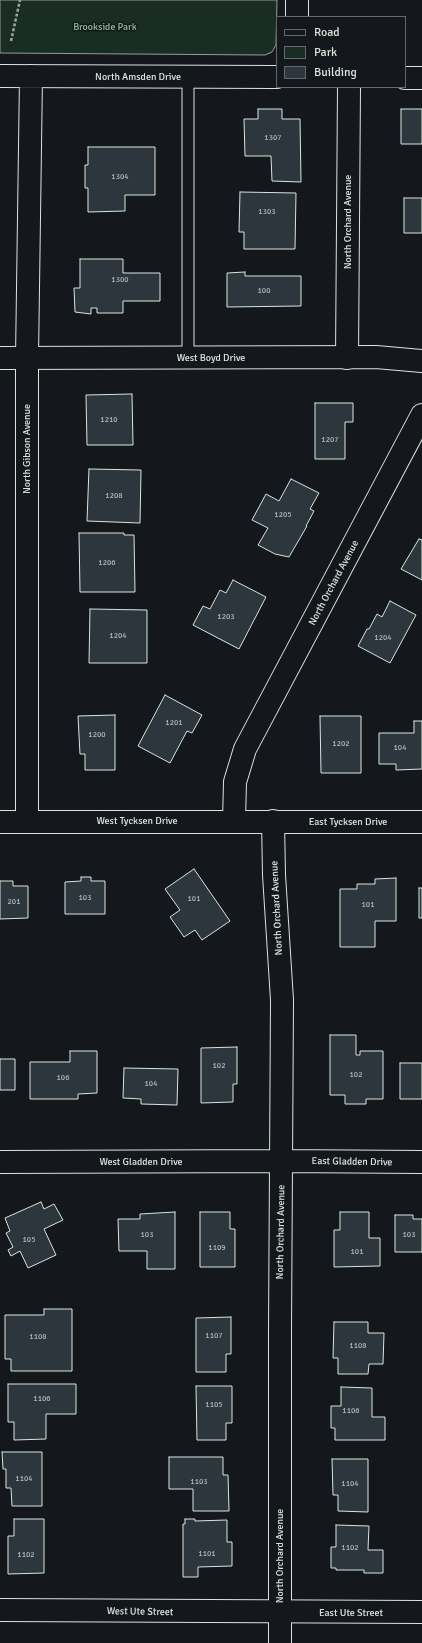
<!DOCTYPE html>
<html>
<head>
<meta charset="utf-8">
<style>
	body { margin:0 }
	#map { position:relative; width:422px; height:1643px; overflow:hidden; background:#14181c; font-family:Signika,sans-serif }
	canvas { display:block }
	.legend { position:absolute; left:276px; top:16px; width:130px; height:72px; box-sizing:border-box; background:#14181c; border:1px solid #626a69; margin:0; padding:5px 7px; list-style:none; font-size:12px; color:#d8e6dc }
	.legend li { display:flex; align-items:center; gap:8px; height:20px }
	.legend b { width:20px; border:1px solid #626a69 }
</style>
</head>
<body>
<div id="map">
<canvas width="422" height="1643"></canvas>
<ul class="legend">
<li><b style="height:5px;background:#14181c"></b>Road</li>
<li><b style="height:11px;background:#1a2d24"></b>Park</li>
<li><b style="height:11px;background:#2c363c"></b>Building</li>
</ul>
</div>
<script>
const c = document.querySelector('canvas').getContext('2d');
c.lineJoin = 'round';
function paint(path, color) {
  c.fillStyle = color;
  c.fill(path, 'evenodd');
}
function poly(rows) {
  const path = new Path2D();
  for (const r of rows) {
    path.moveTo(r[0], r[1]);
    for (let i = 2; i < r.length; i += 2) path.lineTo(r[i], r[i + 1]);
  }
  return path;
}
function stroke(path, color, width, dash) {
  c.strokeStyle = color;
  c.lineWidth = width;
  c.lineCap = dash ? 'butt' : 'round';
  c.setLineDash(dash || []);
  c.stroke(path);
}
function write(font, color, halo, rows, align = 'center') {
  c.font = font + ' Signika,sans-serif';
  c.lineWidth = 3;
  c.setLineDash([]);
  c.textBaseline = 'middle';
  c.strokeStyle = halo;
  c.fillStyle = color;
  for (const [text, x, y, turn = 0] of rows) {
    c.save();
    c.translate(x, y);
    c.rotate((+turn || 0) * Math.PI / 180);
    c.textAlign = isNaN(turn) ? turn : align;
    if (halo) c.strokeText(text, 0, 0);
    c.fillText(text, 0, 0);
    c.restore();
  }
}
const green = poly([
	[0,0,277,0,276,45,272,52,265,55,0,53,0,0]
]);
paint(green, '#1a2d24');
stroke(green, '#939e99', 1);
const building = poly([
	[258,109,282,109,282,119,300,119,301,182,272,181,271,156,245,156,244,119,258,119,258,109],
	[401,109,422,109,422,144,401,144,401,109],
	[88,147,155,147,155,195,125,195,125,211,88,212,88,188,85,188,85,165,88,165,88,147],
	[240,192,296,193,295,249,244,249,244,232,239,232,240,192],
	[404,198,422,198,422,233,404,233,404,198],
	[80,259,123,259,123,273,160,273,160,301,123,301,123,313,97,313,97,308,91,308,91,314,75,312,74,288,80,288,80,259],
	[245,272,245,276,301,276,301,306,227,307,227,273,245,272],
	[132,394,133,445,87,445,86,395,132,394],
	[315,403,353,403,353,422,345,422,345,459,315,459,315,403],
	[89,469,141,470,140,523,87,521,89,469],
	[291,479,319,493,310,509,314,511,306,526,307,526,289,557,275,554,258,545,268,528,252,520,266,494,279,501,291,479],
	[79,533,124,533,124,535,134,535,135,592,80,592,79,533],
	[419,539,422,540,422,580,401,569,419,539],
	[233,580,266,597,239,649,193,625,203,606,210,609,220,590,226,593,233,580],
	[390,601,416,615,390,663,358,646,367,629,369,629,377,614,382,617,390,601],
	[90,609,147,610,147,663,89,663,90,609],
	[165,695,202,715,192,733,187,731,170,763,138,746,165,695],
	[115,715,115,770,85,770,85,754,80,754,78,716,115,715],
	[320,716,361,716,361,773,321,773,320,716],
	[414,721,422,721,422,769,396,770,396,764,379,764,379,733,414,733,414,721],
	[194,869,230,921,202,940,195,930,184,937,170,917,180,910,165,889,194,869],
	[81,877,91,877,91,881,105,881,105,914,65,914,65,882,81,881,81,877],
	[396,878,396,921,375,921,375,947,340,947,340,889,357,889,357,884,375,884,375,879,396,878],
	[0,881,13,881,13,886,28,886,28,918,0,919,0,881],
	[419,888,422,888,422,918,419,918,419,888],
	[330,1035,356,1035,356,1055,360,1055,360,1051,383,1051,383,1099,366,1099,366,1104,345,1104,345,1095,330,1095,330,1035],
	[237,1047,237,1084,233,1084,233,1102,201,1103,201,1048,237,1047],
	[70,1051,97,1051,97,1093,78,1094,78,1099,30,1099,30,1062,70,1062,70,1051],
	[0,1059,15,1059,15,1090,0,1090,0,1059],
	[400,1063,422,1063,422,1099,400,1099,400,1063],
	[124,1068,178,1069,177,1105,141,1104,141,1099,123,1098,124,1068],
	[41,1202,44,1209,54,1204,63,1220,44,1229,56,1255,28,1268,20,1251,11,1256,8,1250,13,1247,6,1233,10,1231,5,1218,41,1202],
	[175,1212,175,1269,147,1269,147,1251,119,1251,118,1219,140,1219,140,1214,175,1212],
	[200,1212,230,1212,230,1229,235,1229,235,1267,200,1267,200,1212],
	[340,1212,369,1212,369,1238,380,1238,380,1266,334,1267,334,1230,340,1230,340,1212],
	[395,1215,413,1215,413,1219,422,1219,422,1252,395,1252,395,1215],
	[44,1309,72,1309,72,1371,11,1371,11,1359,5,1359,5,1315,44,1315,44,1309],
	[231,1317,231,1354,226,1354,226,1372,196,1372,196,1318,231,1317],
	[334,1322,368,1322,368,1333,384,1333,383,1364,369,1364,368,1374,338,1374,338,1358,333,1358,334,1322],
	[8,1384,76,1384,76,1414,46,1414,46,1439,14,1440,14,1422,8,1422,8,1384],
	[196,1386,232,1386,232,1423,226,1423,226,1440,197,1440,196,1386],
	[341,1387,372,1388,372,1417,385,1417,385,1440,335,1440,335,1428,331,1428,331,1406,341,1406,341,1387],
	[2,1452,42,1452,42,1506,12,1506,11,1488,6,1488,6,1469,3,1469,2,1452],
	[169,1457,223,1457,223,1475,228,1475,229,1511,193,1511,193,1489,169,1489,169,1457],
	[332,1459,368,1459,368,1512,338,1511,338,1495,333,1495,332,1459],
	[14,1519,44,1519,44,1573,8,1574,8,1536,14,1536,14,1519],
	[185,1519,195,1519,195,1521,227,1520,227,1542,232,1542,232,1566,198,1567,198,1577,183,1577,183,1524,185,1524,185,1519],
	[336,1525,369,1526,368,1550,383,1550,383,1573,364,1573,364,1570,336,1570,336,1568,331,1568,331,1547,336,1547,336,1525]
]);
paint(building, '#2c363c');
stroke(building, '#d8e6dc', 1);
const lane = poly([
	[188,77,188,358]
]);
const street = poly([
	[297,17,297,0],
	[0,76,277,77],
	[405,78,422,78],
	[347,358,349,87],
	[234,821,235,782,245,749,422,415],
	[273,821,274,875,282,1000,280,1330,280,1643],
	[0,822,422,822],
	[27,822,27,358,31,76],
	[0,1162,281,1161,422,1162]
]);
const secondary = poly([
	[0,358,376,357,422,361],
	[0,1610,422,1612]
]);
stroke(lane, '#d8e6dc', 13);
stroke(street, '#d8e6dc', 24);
stroke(secondary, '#d8e6dc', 24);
stroke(poly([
	[11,41,20,0]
]), '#9da8a2', 2.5, [3, 2]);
stroke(lane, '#14181c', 11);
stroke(street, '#14181c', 22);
stroke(secondary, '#14181c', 22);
write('8px', '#adbab4', null, [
	["1307",273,138],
	["1304",120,177],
	["1303",267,212],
	["1300",120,280],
	["100",264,291],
	["1210",109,420],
	["1207",330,440],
	["1208",114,496],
	["1205",283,515],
	["1206",107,563],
	["1203",226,617],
	["1204",118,636],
	["1204",383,638],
	["1201",174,723],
	["1200",97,735],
	["1202",341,744],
	["104",400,748],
	["103",85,898],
	["101",194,899],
	["201",14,902],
	["101",368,905],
	["102",219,1066],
	["102",356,1075],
	["106",63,1078],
	["104",151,1084],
	["103",147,1235],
	["103",409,1235],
	["105",29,1240],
	["1109",217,1248],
	["101",357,1252],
	["1107",214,1336],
	["1108",38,1337],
	["1108",358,1346],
	["1106",42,1399],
	["1105",214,1405],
	["1106",351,1411],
	["1104",24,1479],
	["1103",199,1482],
	["1104",350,1484],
	["1102",350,1548],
	["1101",207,1554],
	["1102",26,1555]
]);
write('10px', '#8ac095', '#14181c', [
	["Brookside Park",105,27]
]);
write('10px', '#d8e6dc', '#14181c', [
	["North Amsden Drive",138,77],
	["North Orchard Avenue",348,222,-90],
	["West Boyd Drive",211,358],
	["North Gibson Avenue",27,449,-90],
	["North Orchard Avenue",334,583,-62],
	["West Tycksen Drive",137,821],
	["East Tycksen Drive",348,822],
	["North Orchard Avenue",277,908,-93],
	["West Gladden Drive",141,1162],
	["East Gladden Drive",352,1162,1],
	["North Orchard Avenue",281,1232,-89],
	["North Orchard Avenue",280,1556,-90],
	["West Ute Street",140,1612,1],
	["East Ute Street",351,1613]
]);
</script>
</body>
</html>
